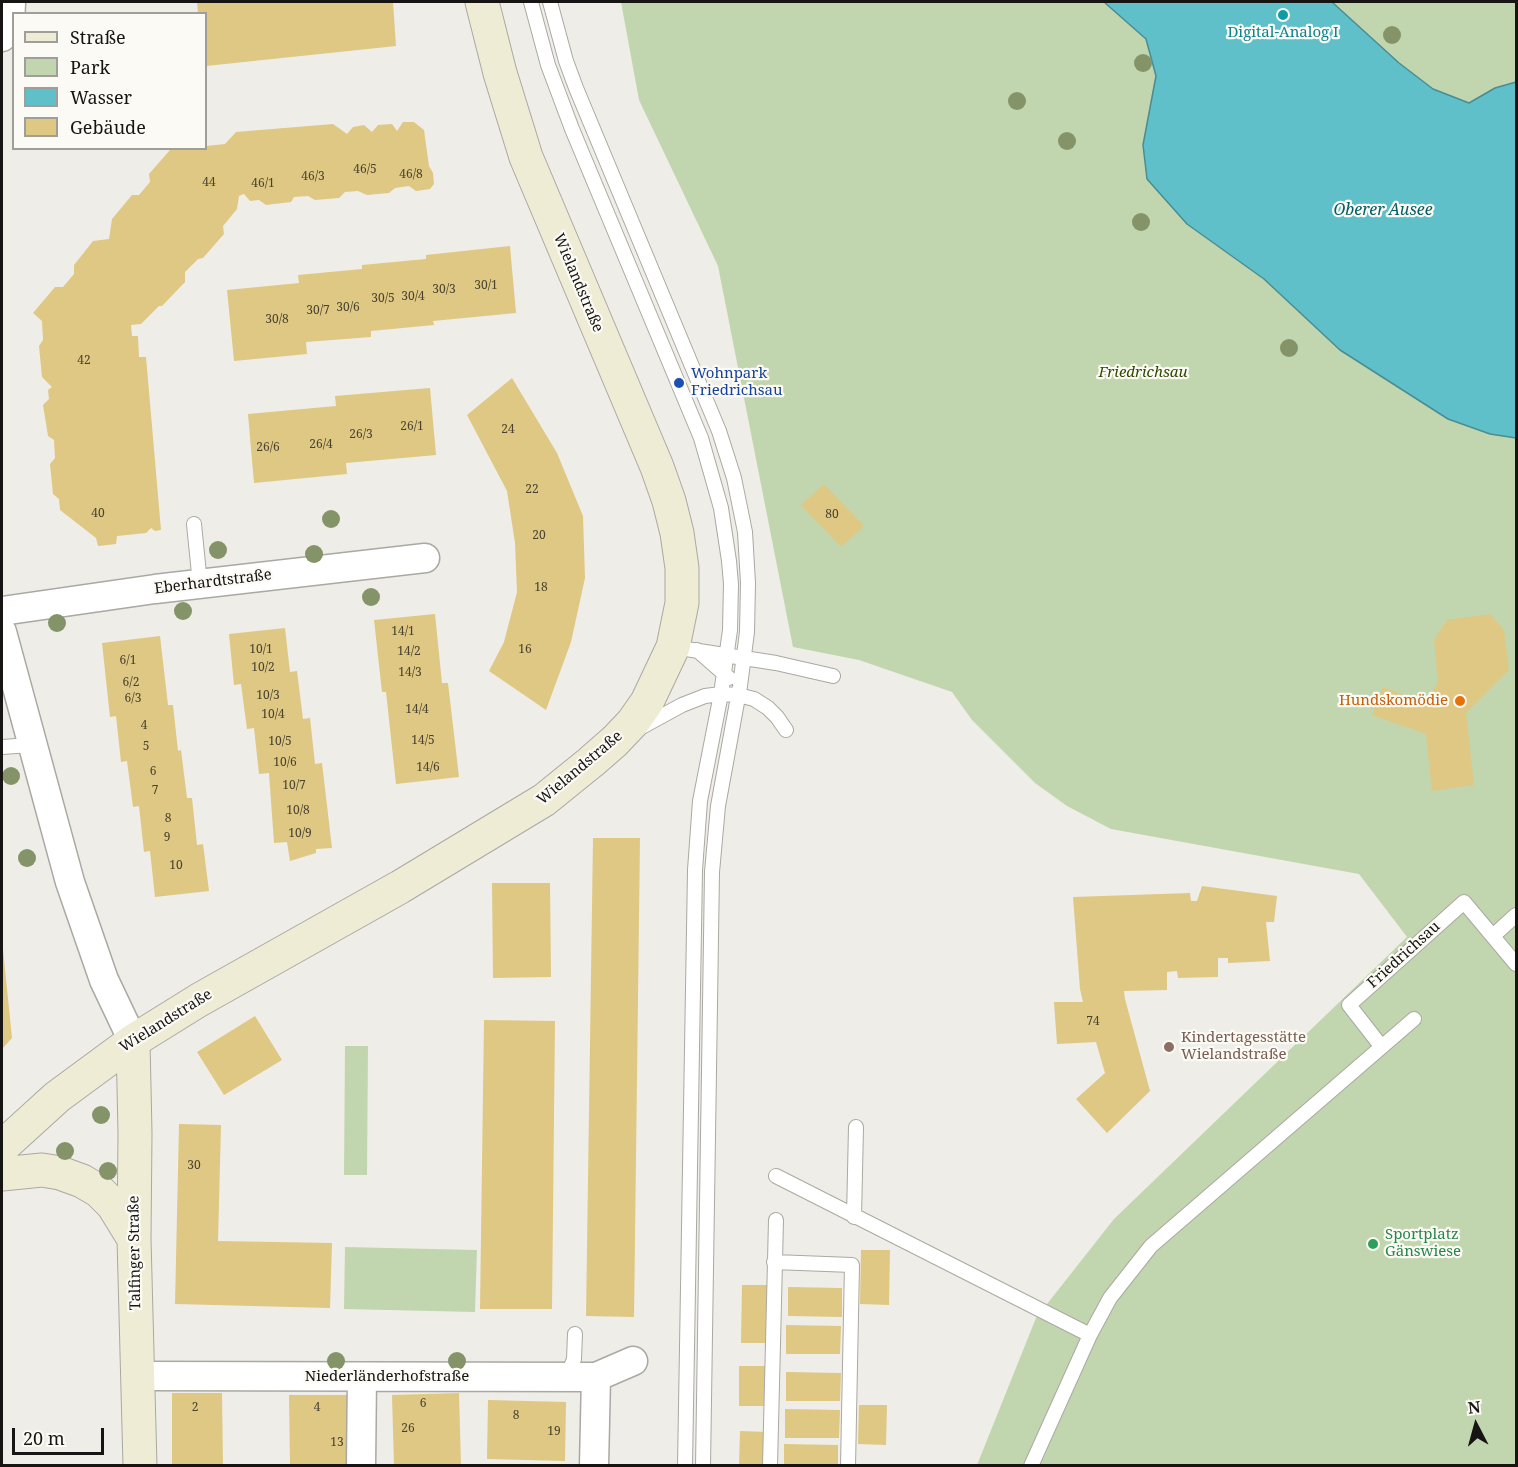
<!DOCTYPE html>
<html>
<head>
<meta charset="utf-8">
<style>
	body { margin:0 }
	#map { position:relative; width:1518px; height:1467px; overflow:hidden; background:#efede7; font-family:"Noto Serif",serif }
	canvas { display:block }
	.frame { position:absolute; inset:0; border:3px solid #161513; pointer-events:none }
	.legend { position:absolute; left:12px; top:12px; width:195px; height:138px; box-sizing:border-box; background:#fcfaf4; border:2px solid #a09e9a; margin:0; padding:8px 10px; list-style:none; font-size:18px; color:#161513 }
	.legend li { display:flex; align-items:center; gap:12px; height:30px }
	.legend b { width:30px; border:2px solid #a09e9a }
	.north { position:absolute; left:1446px; top:1395px; width:60px; height:60px; -webkit-text-stroke:4px #fcfaf4; paint-order:stroke; rotate:354deg; font-size:16px; font-weight:700; line-height:24px; text-align:center; color:#161513 }
	.north::after { content:''; display:block; margin:auto; width:21px; height:27px; background:#161513; clip-path:polygon(50% 0,100% 100%,50% 72%,0 100%) }
	.scale { position:absolute; left:12px; top:1428px; width:92px; height:27px; box-sizing:border-box; border:3px solid #161513; border-top:0; padding-left:8px; font-size:18px; line-height:21px; white-space:nowrap; color:#161513; -webkit-text-stroke:4px #fcfaf4; paint-order:stroke }
</style>
</head>
<body>
<div id="map">
<canvas width="1518" height="1467"></canvas>
<div class="frame"></div>
<ul class="legend">
<li><b style="height:8px;background:#efecd5"></b>Straße</li>
<li><b style="height:16px;background:#c1d6ae"></b>Park</li>
<li><b style="height:16px;background:#5fc0ca"></b>Wasser</li>
<li><b style="height:16px;background:#dfc883"></b>Gebäude</li>
</ul>
<div class="north">N</div>
<div class="scale">20 m</div>
</div>
<script>
const c = document.querySelector('canvas').getContext('2d');
c.lineJoin = 'round';
function paint(path, color) {
  c.fillStyle = color;
  c.fill(path, 'evenodd');
}
function poly(rows) {
  const path = new Path2D();
  for (const r of rows) {
    path.moveTo(r[0], r[1]);
    for (let i = 2; i < r.length; i += 2) path.lineTo(r[i], r[i + 1]);
  }
  return path;
}
function stroke(path, color, width, dash) {
  c.strokeStyle = color;
  c.lineWidth = width;
  c.lineCap = dash ? 'butt' : 'round';
  c.setLineDash(dash || []);
  c.stroke(path);
}
function write(font, color, halo, rows, align = 'center') {
  c.font = font + ' "Noto Serif",serif';
  c.lineWidth = 4.5;
  c.setLineDash([]);
  c.textBaseline = 'middle';
  c.strokeStyle = halo;
  c.fillStyle = color;
  for (const [text, x, y, turn = 0] of rows) {
    c.save();
    c.translate(x, y);
    c.rotate((+turn || 0) * Math.PI / 180);
    c.textAlign = isNaN(turn) ? turn : align;
    if (halo) c.strokeText(text, 0, 0);
    c.fillText(text, 0, 0);
    c.restore();
  }
}
paint(poly([
	[621,2,1516,2,1516,1465,977,1465,1036,1318,1114,1219,1407,937,1359,874,1111,829,1067,806,1035,783,972,720,952,692,859,660,793,647,718,266,639,100],
	[345,1046,368,1046,367,1175,344,1175],
	[345,1247,477,1250,475,1312,344,1309]
]), '#c1d6ae');
const water = poly([
	[1104,2,1332,2,1399,63,1433,89,1469,103,1495,88,1516,82,1516,438,1490,434,1448,419,1340,350,1264,279,1187,224,1147,179,1143,145,1156,76,1146,39,1104,2]
]);
paint(water, '#5fc0ca');
stroke(water, '#498d93', 1.5);
paint(poly([
	[197,2,393,2,396,46,206,66,206,14,198,14],
	[403,122,414,122,424,130,429,166,433,173,434,184,430,189,416,191,409,186,395,188,389,193,367,195,358,191,345,192,339,198,315,200,308,196,294,197,291,202,266,205,259,200,250,201,244,194,241,195,239,196,237,209,223,226,224,234,203,258,198,259,185,272,185,282,162,306,159,306,141,324,131,325,132,336,138,336,139,357,146,357,161,530,155,531,151,528,146,533,117,536,116,544,98,546,96,538,60,510,59,499,53,494,50,464,55,458,54,440,48,436,43,405,49,399,48,390,52,387,42,377,39,346,43,340,42,321,33,313,55,287,63,287,74,274,74,265,93,241,109,239,112,219,132,195,139,195,150,182,149,174,170,150,206,148,206,146,225,144,236,132,333,124,347,134,353,127,364,125,372,132,378,125,392,124,397,131],
	[510,246,516,313,433,321,434,325,371,331,371,337,306,342,307,354,234,361,227,290,299,283,298,275,362,269,362,265,426,259,426,255],
	[512,378,557,453,583,516,585,578,571,642,546,710,489,671,504,642,517,592,515,543,507,491,467,415],
	[430,388,436,455,346,463,347,474,254,483,248,414,336,406,335,396],
	[824,484,864,526,841,547,801,505],
	[435,614,442,683,448,683,459,777,396,784,386,692,382,692,374,620],
	[1490,614,1504,630,1509,670,1466,713,1474,785,1432,791,1426,734,1372,715,1383,687,1424,703,1438,683,1434,640,1447,620],
	[285,628,290,672,297,671,303,719,310,718,315,764,322,763,332,848,316,849,316,853,290,861,287,842,274,843,269,773,259,774,254,728,247,729,241,684,234,685,229,634],
	[160,636,168,705,173,705,178,751,181,750,187,798,192,798,197,845,203,844,209,891,155,897,150,851,144,852,139,806,133,807,127,761,121,762,116,716,110,717,102,643],
	[593,838,640,838,634,1317,586,1316],
	[492,883,550,883,551,977,493,978],
	[1202,886,1277,896,1274,922,1266,922,1270,961,1228,963,1228,958,1218,958,1218,977,1178,978,1177,971,1167,972,1167,990,1124,991,1125,999,1150,1091,1107,1133,1076,1099,1105,1073,1096,1042,1057,1044,1054,1002,1083,1002,1080,989,1073,897,1190,893,1191,901,1197,901],
	[2,949,3,949,12,1038,2,1049],
	[255,1016,282,1060,224,1095,197,1052],
	[484,1020,555,1021,552,1309,480,1309],
	[179,1124,221,1125,218,1241,332,1243,330,1308,175,1304],
	[861,1250,890,1250,889,1305,860,1304],
	[742,1285,770,1285,769,1343,741,1343],
	[788,1287,842,1288,842,1317,788,1316],
	[786,1325,841,1326,840,1354,786,1354],
	[739,1366,767,1366,767,1406,739,1406],
	[786,1372,841,1373,840,1401,786,1401],
	[172,1393,222,1393,223,1466,172,1466],
	[459,1393,461,1466,394,1466,392,1395],
	[289,1395,347,1395,348,1466,290,1466],
	[488,1400,566,1402,565,1461,487,1459],
	[859,1405,887,1405,886,1445,858,1444],
	[785,1409,840,1410,839,1438,785,1438],
	[740,1431,767,1432,766,1466,739,1466],
	[784,1444,838,1445,838,1466,784,1466]
]), '#dfc883');
const lane = poly([
	[531,2,548,65,572,129,701,438,721,508,729,561,731,584,730,630,721,694,700,801,695,870,685,1466],
	[550,2,566,61,576,88,719,431,734,478,745,532,748,583,747,632,740,686,718,806,712,872,703,1466],
	[194,524,200,584],
	[673,647,776,663,833,676],
	[697,650,729,678],
	[638,729,682,705,705,696,721,694,738,695,754,699,768,708,777,717,786,730],
	[2,747,31,745],
	[1493,936,1516,915],
	[1381,1046,1349,1005,1464,902,1516,964],
	[776,1176,1090,1335],
	[854,1217,856,1127],
	[774,1262,852,1265,848,1466],
	[567,1377,574,1359,575,1334],
	[770,1466,776,1220],
	[1031,1466,1090,1335,1110,1298,1151,1246,1414,1019]
]);
const street = poly([
	[2,37,10,26,11,2],
	[2,611,155,589,425,558],
	[2,632,70,882,104,980,133,1041],
	[138,1376,596,1377,633,1361],
	[361,1466,362,1377],
	[594,1466,596,1377]
]);
const secondary = poly([
	[133,1041,135,1133,134,1239,140,1466],
	[2,1147,57,1097,133,1041,199,1000,400,887,544,800,591,762,615,741,633,722,647,702,673,647,682,603,682,568,677,533,669,501,657,467,526,157,500,73,482,2],
	[2,1174,42,1170,60,1173,82,1181,99,1191,113,1205,134,1239]
]);
stroke(lane, '#aaa8a2', 16);
stroke(street, '#aaa8a2', 31);
stroke(secondary, '#aaa8a2', 35);
stroke(lane, '#fff', 14);
stroke(street, '#fff', 28);
stroke(secondary, '#efecd5', 33);
c.fillStyle = '#859369';
for (const [x, y] of [
	[1392,35],
	[1143,63],
	[1017,101],
	[1067,141],
	[1141,222],
	[1289,348],
	[331,519],
	[218,550],
	[314,554],
	[371,597],
	[183,611],
	[57,623],
	[11,776],
	[27,858],
	[101,1115],
	[65,1151],
	[108,1171],
	[336,1361],
	[457,1361]
]) {
  c.beginPath();
  c.arc(x, y, 9, 0, 2 * Math.PI);
  c.fill();
}
for (const [x, y, r, color] of [
	[1283,15,6,"#0f9aa8"],
	[679,383,6,"#1a4fb4"],
	[1460,701,6,"#e8710a"],
	[1169,1047,6,"#8d6e63"],
	[1373,1244,6,"#2e9e5b"]
]) {
  const dot = new Path2D();
  dot.arc(x, y, r, 0, 2 * Math.PI);
  c.fillStyle = color;
  c.fill(dot);
  stroke(dot, '#fcfaf4', 2);
}
write('12px', '#48422f', null, [
	["46/5",365,170],
	["46/8",411,175],
	["46/3",313,177],
	["44",209,183],
	["46/1",263,184],
	["30/1",486,286],
	["30/3",444,290],
	["30/4",413,297],
	["30/5",383,299],
	["30/6",348,308],
	["30/7",318,311],
	["30/8",277,320],
	["42",84,361],
	["26/1",412,427],
	["24",508,430],
	["26/3",361,435],
	["26/4",321,445],
	["26/6",268,448],
	["22",532,490],
	["40",98,514],
	["80",832,515],
	["20",539,536],
	["18",541,588],
	["14/1",403,632],
	["10/1",261,650],
	["16",525,650],
	["14/2",409,652],
	["6/1",128,661],
	["10/2",263,668],
	["14/3",410,673],
	["6/2",131,683],
	["10/3",268,696],
	["6/3",133,699],
	["14/4",417,710],
	["10/4",273,715],
	["4",144,726],
	["14/5",423,741],
	["10/5",280,742],
	["5",146,747],
	["10/6",285,763],
	["14/6",428,768],
	["6",153,772],
	["10/7",294,786],
	["7",155,791],
	["10/8",298,811],
	["8",168,819],
	["10/9",300,834],
	["9",167,838],
	["10",176,866],
	["74",1093,1022],
	["30",194,1166],
	["6",423,1404],
	["2",195,1408],
	["4",317,1408],
	["8",516,1416],
	["26",408,1429],
	["19",554,1432],
	["13",337,1443]
]);
write('15px', '#0d838f', '#fcfaf4', [
	["Digital-Analog I",1283,33]
]);
write('15px', '#161513', '#fcfaf4', [
	["Wielandstraße",578,283,67],
	["Eberhardtstraße",213,582,-7],
	["Wielandstraße",580,768,-40],
	["Friedrichsau",1404,955,-42],
	["Wielandstraße",166,1021,-32],
	["Talfinger Straße",135,1253,-91],
	["Niederländerhofstraße",387,1377]
]);
write('italic 15px', '#2e4902', '#fcfaf4', [
	["Friedrichsau",1143,373]
]);
write('15px', '#164399', '#fcfaf4', [
	["Wohnpark",691,374],
	["Friedrichsau",691,391]
], 'left');
write('15px', '#c56008', '#fcfaf4', [
	["Hundskomödie",1448,701]
], 'right');
write('15px', '#785e54', '#fcfaf4', [
	["Kindertagesstätte",1181,1038],
	["Wielandstraße",1181,1055]
], 'left');
write('15px', '#27864d', '#fcfaf4', [
	["Sportplatz",1385,1235],
	["Gänswiese",1385,1252]
], 'left');
write('italic 16px', '#055d65', '#fcfaf4', [
	["Oberer Ausee",1383,210]
]);
</script>
</body>
</html>
